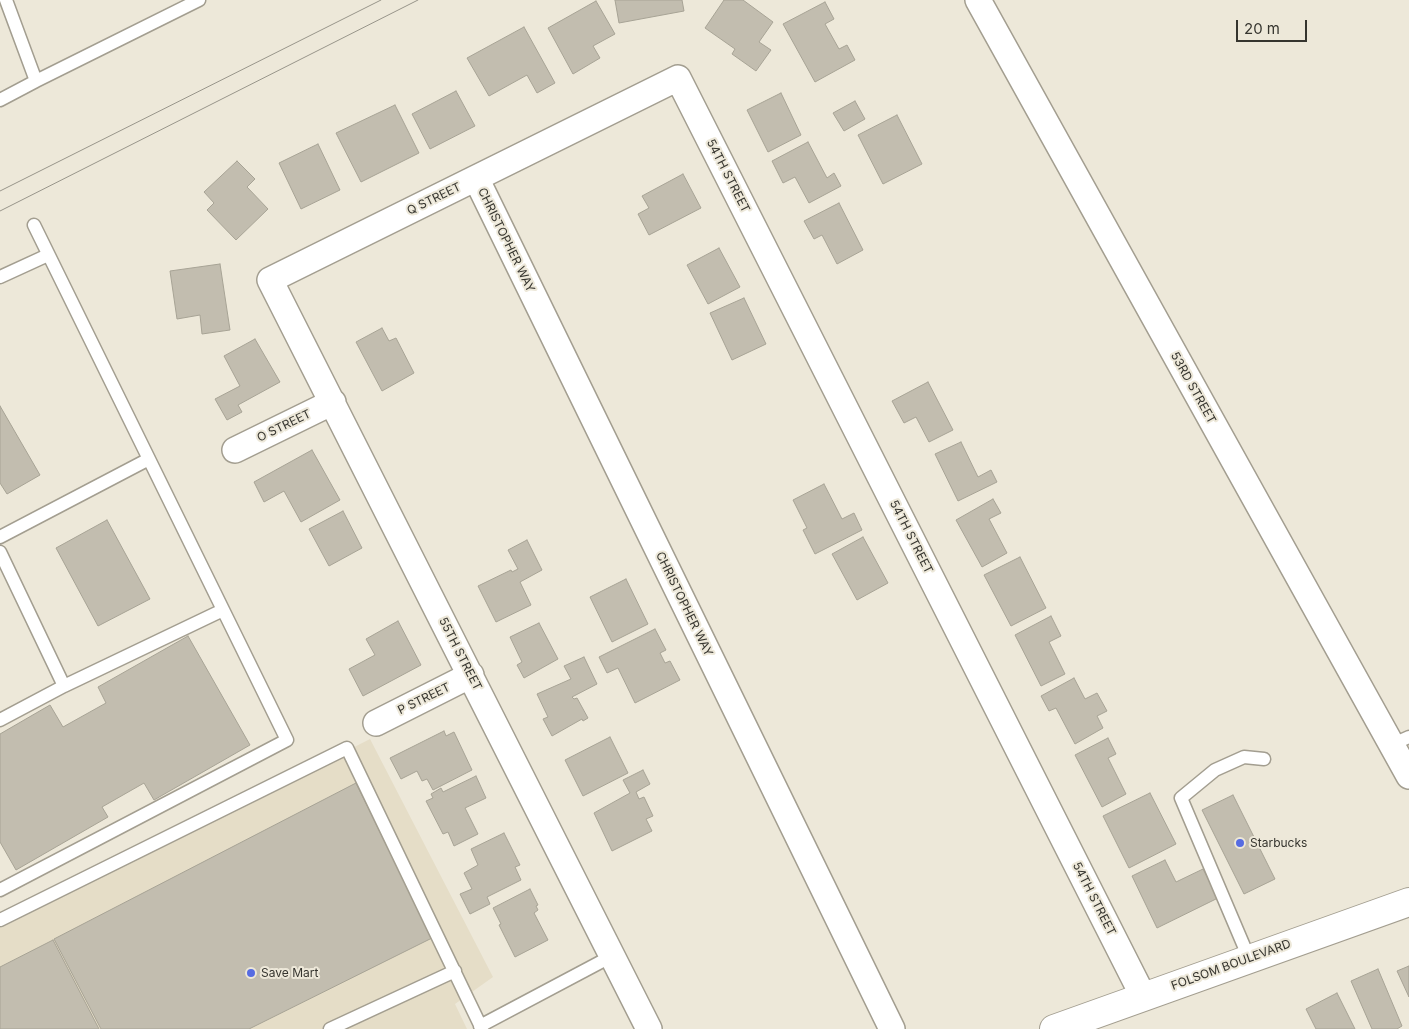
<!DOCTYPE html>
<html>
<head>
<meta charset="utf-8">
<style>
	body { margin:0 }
	#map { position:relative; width:1409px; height:1029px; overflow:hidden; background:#ede8d9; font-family:Inter,sans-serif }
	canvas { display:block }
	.scale { position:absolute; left:1236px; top:20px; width:71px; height:22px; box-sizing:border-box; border:2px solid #36352f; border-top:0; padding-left:6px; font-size:15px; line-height:18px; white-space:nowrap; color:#36352f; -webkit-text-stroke:4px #ede8d9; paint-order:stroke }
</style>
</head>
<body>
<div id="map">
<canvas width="1409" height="1029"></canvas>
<div class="scale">20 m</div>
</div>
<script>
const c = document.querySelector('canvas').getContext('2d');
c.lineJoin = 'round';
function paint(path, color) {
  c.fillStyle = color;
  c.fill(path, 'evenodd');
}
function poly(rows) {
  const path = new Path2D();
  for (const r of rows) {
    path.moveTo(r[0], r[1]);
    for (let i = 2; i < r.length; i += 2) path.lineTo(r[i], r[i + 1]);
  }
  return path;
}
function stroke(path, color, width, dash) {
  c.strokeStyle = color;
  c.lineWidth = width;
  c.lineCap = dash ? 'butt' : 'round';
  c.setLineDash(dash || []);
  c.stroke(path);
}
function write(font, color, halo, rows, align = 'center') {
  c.font = font + ' Inter,sans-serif';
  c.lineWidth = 4;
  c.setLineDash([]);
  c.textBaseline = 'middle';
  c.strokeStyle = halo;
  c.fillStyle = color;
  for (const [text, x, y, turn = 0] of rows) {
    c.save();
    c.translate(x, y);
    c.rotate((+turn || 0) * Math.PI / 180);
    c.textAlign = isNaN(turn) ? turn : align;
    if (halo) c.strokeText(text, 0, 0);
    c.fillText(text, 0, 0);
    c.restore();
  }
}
paint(poly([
	[370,739,493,977,455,1004,467,1029,0,1029,0,928]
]), '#e5ddc7');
const building = poly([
	[615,0,682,0,684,11,619,23,615,0],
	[724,0,743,0,773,22,759,42,771,50,756,71,732,54,735,49,705,28,724,0],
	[596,1,615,34,593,46,600,58,573,74,548,28,596,1],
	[825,2,834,19,825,24,839,49,847,45,855,60,815,82,783,24,825,2],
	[524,27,555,83,537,93,527,75,489,96,467,58,524,27],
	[456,91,475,126,430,149,412,114,456,91],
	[781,93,801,135,768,152,747,110,781,93],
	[855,101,865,119,844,131,833,113,855,101],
	[395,105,419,153,361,182,336,133,395,105],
	[897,115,922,164,883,184,858,135,897,115],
	[808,142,827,178,834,173,841,186,809,203,795,177,783,183,772,161,808,142],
	[318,144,340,190,301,209,279,163,318,144],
	[237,161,255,179,247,187,268,209,236,240,207,210,214,203,204,192,237,161],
	[683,174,701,208,649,235,638,214,649,208,642,196,683,174],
	[839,203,863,250,837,264,822,235,814,239,804,221,839,203],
	[719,248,740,287,708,304,687,265,719,248],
	[220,264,230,330,202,334,200,315,177,319,170,271,220,264],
	[744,298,766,344,732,360,710,313,744,298],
	[382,328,389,341,396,338,414,373,382,391,356,342,382,328],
	[255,339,280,382,238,405,242,412,227,420,215,399,240,386,224,356,255,339],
	[928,382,953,430,929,442,916,417,904,423,892,401,928,382],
	[0,406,40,475,7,494,0,483,0,406],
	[961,442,978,477,991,470,997,482,958,501,935,454,961,442],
	[312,450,340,500,301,522,284,491,264,502,254,482,312,450],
	[824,484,842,519,854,513,862,530,815,554,803,530,807,528,793,500,824,484],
	[993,499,1001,513,989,519,1007,553,982,567,956,520,993,499],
	[343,511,362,548,329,566,309,529,343,511],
	[107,520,150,599,98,626,56,548,107,520],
	[863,537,888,583,857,600,832,554,863,537],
	[527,540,542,570,520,582,531,605,496,622,478,586,511,570,512,572,518,569,508,550,527,540],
	[1020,557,1046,608,1011,626,984,575,1020,557],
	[626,579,648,624,612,642,590,597,626,579],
	[1051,616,1061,636,1049,642,1065,674,1041,686,1015,635,1051,616],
	[398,621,421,665,363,696,349,669,375,655,366,639,398,621],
	[539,623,558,659,524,678,517,665,522,662,510,637,539,623],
	[655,629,666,650,660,653,665,663,670,661,680,680,635,703,618,668,607,673,599,657,655,629],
	[188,636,250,745,154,800,144,783,102,807,108,817,16,870,0,842,0,734,50,705,63,727,106,703,98,687,188,636],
	[584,657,597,684,572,697,574,699,577,698,588,718,583,721,582,719,552,736,543,719,548,717,537,694,571,679,564,666,584,657],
	[1074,678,1085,699,1097,693,1107,711,1097,716,1103,728,1075,744,1056,708,1049,711,1041,696,1074,678],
	[444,731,446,736,454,732,472,770,433,790,427,779,422,781,417,771,401,779,390,758,444,731],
	[610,737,628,773,583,796,565,760,610,737],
	[1108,738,1116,754,1108,758,1126,794,1102,807,1075,755,1108,738],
	[643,770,650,784,636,792,639,799,644,797,653,816,646,819,652,831,612,851,594,813,630,793,623,780,643,770],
	[476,776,486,798,465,808,478,834,454,846,448,832,443,834,426,801,433,798,431,794,441,788,443,792,476,776],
	[356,783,432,938,249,1029,101,1029,54,939,356,783],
	[1150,793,1176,844,1129,868,1103,816,1150,793],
	[1233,795,1275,879,1244,894,1202,810,1233,795],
	[504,833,520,865,515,867,521,880,487,897,490,904,470,914,460,894,472,889,464,873,478,865,471,849,504,833],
	[1165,860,1176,882,1203,869,1218,898,1157,928,1132,876,1165,860],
	[530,889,538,905,536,906,538,910,534,913,548,940,515,957,499,925,501,924,493,908,530,889],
	[53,940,99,1029,0,1029,0,967,53,940],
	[1409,966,1409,997,1397,971,1409,966],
	[1378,969,1402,1026,1397,1029,1372,1029,1351,981,1378,969],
	[1337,993,1355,1029,1316,1029,1306,1009,1337,993]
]);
paint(building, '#c2bdaf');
stroke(building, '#a7a395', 1);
const lane = poly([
	[36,81,199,0],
	[0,100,36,81,6,0],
	[0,277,48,255],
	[0,537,149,459],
	[0,552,64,686,0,720],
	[64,686,223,610],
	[1391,745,1409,737],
	[0,890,287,740,34,225],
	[0,920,347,748,482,1029],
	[1249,958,1181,798,1215,770,1244,757,1264,759],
	[480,1026,612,956],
	[330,1029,455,971]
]);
const street = poly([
	[978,0,1409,776],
	[476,178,892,1029],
	[235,450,333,402],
	[376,723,471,675],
	[649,1029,270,280,678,78,1143,996]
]);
const primary = poly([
	[1054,1029,1409,902]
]);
stroke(lane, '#a39e90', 15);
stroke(street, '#a39e90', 28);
stroke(primary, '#a39e90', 30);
stroke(lane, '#fff', 12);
stroke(street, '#fff', 25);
stroke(primary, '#fff', 28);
stroke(poly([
	[0,191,381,0],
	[0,211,418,0]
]), '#98958a', 1);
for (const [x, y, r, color] of [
	[1240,843,5,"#576ce2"],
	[251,973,5,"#576ce2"]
]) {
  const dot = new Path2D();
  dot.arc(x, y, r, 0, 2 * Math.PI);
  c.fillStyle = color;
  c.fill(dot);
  stroke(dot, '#ede8d9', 2);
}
write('12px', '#36352f', '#ede8d9', [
	["54TH STREET",728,176,63],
	["Q STREET",434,199,-26],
	["CHRISTOPHER WAY",506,240,64],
	["53RD STREET",1193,388,61],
	["O STREET",284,426,-26],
	["54TH STREET",911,537,63],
	["CHRISTOPHER WAY",684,604,64],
	["55TH STREET",460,654,63],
	["P STREET",424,699,-26],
	["54TH STREET",1094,899,63],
	["FOLSOM BOULEVARD",1231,965,-20]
]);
write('12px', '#36352f', '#ede8d9', [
	["Starbucks",1250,843],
	["Save Mart",261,973]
], 'left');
</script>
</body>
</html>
